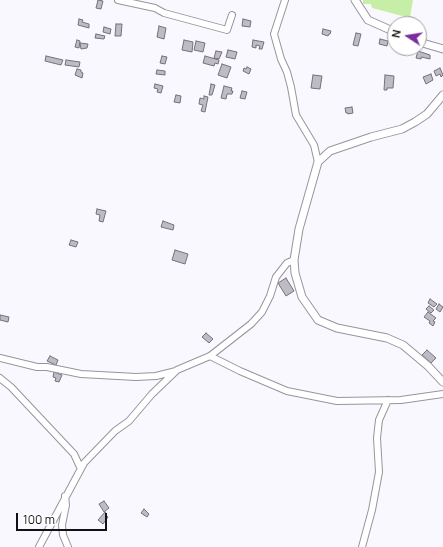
<!DOCTYPE html>
<html>
<head>
<meta charset="utf-8">
<style>
	body { margin:0 }
	#map { position:relative; width:443px; height:547px; overflow:hidden; background:#faf8ff; font-family:Manrope,sans-serif }
	canvas { display:block }
	.north { position:absolute; left:387px; top:16px; width:40px; height:40px; box-sizing:border-box; background:#fff; border:1px solid #a0a0a1; border-radius:50%; rotate:282deg; font-size:11px; font-weight:700; line-height:16px; text-align:center; color:#121115 }
	.north::after { content:''; display:block; margin:auto; width:14px; height:18px; background:#7b2d9e; clip-path:polygon(50% 0,100% 100%,50% 72%,0 100%) }
	.scale { position:absolute; left:16px; top:513px; width:91px; height:18px; box-sizing:border-box; border:2px solid #121115; border-top:0; padding-left:5px; font-size:12px; line-height:14px; white-space:nowrap; color:#121115; -webkit-text-stroke:3px #fff; paint-order:stroke }
</style>
</head>
<body>
<div id="map">
<canvas width="443" height="547"></canvas>
<div class="north">N</div>
<div class="scale">100 m</div>
</div>
<script>
const c = document.querySelector('canvas').getContext('2d');
c.lineJoin = 'round';
function paint(path, color) {
  c.fillStyle = color;
  c.fill(path, 'evenodd');
}
function poly(rows) {
  const path = new Path2D();
  for (const r of rows) {
    path.moveTo(r[0], r[1]);
    for (let i = 2; i < r.length; i += 2) path.lineTo(r[i], r[i + 1]);
  }
  return path;
}
function stroke(path, color, width, dash) {
  c.strokeStyle = color;
  c.lineWidth = width;
  c.lineCap = dash ? 'butt' : 'round';
  c.setLineDash(dash || []);
  c.stroke(path);
}
paint(poly([
	[363,0,413,0,410,18,372,8,371,4,363,4]
]), '#c7eea7');
const building = poly([
	[98,0,103,1,101,9,96,8,98,0],
	[79,19,83,20,82,22,89,24,89,28,78,25,79,19],
	[243,19,251,21,250,27,242,26,243,19],
	[116,24,122,24,121,36,115,36,116,24],
	[159,26,166,28,164,39,157,37,159,26],
	[104,27,111,29,110,34,103,32,104,27],
	[323,29,331,31,330,34,329,34,328,36,322,34,323,29],
	[356,33,361,34,358,46,353,45,356,33],
	[96,34,105,36,104,39,95,38,96,34],
	[380,39,388,41,387,46,379,44,380,39],
	[77,40,80,41,79,48,75,47,77,40],
	[184,40,193,42,192,52,182,50,184,40],
	[253,40,264,42,262,49,259,49,260,46,256,45,256,48,252,47,253,40],
	[196,41,205,43,203,52,194,50,196,41],
	[80,43,88,44,87,48,81,49,80,43],
	[228,50,237,52,235,59,226,57,228,50],
	[216,51,222,52,219,59,214,58,216,51],
	[418,51,430,55,430,59,421,57,421,59,416,58,418,51],
	[46,56,63,60,61,65,45,61,46,56],
	[162,56,167,57,165,64,160,63,162,56],
	[205,56,219,60,218,64,215,63,214,66,203,63,205,56],
	[66,60,80,62,79,67,65,65,66,60],
	[222,64,231,67,227,78,218,75,222,64],
	[247,67,251,69,249,74,243,71,244,68,246,69,247,67],
	[440,68,443,75,441,77,440,74,436,76,434,71,440,68],
	[77,69,81,70,81,72,83,73,82,78,75,75,77,69],
	[157,70,165,71,165,75,156,74,157,70],
	[431,74,433,80,426,84,423,77,431,74],
	[313,75,322,76,320,89,311,88,313,75],
	[385,75,394,76,393,88,387,88,387,90,384,90,385,75],
	[155,84,163,86,161,93,157,92,158,89,154,88,155,84],
	[211,84,215,85,212,95,209,95,211,84],
	[224,86,232,88,231,91,233,91,232,94,227,94,226,99,221,98,224,86],
	[242,91,247,92,245,99,240,98,242,91],
	[176,95,181,96,180,103,174,102,176,95],
	[204,96,208,97,205,112,201,111,203,105,199,104,200,98,204,99,204,96],
	[352,107,353,113,348,114,348,113,346,113,345,108,352,107],
	[97,209,106,211,103,222,99,221,100,215,96,214,97,209],
	[163,221,174,225,173,230,161,227,163,221],
	[71,240,78,242,76,247,69,245,71,240],
	[175,250,188,254,185,264,172,260,175,250],
	[286,278,294,291,286,296,278,283,286,278],
	[430,299,437,304,434,307,428,303,430,299],
	[439,304,443,307,440,312,436,309,439,304],
	[429,306,434,310,431,313,426,309,429,306],
	[428,312,436,318,433,321,435,322,433,326,429,323,430,321,424,317,428,312],
	[0,315,9,317,8,322,0,320,0,315],
	[206,333,213,339,209,343,202,337,206,333],
	[427,350,436,358,431,363,422,355,427,350],
	[50,356,58,360,56,365,47,361,50,356],
	[54,372,62,375,59,382,55,381,56,378,53,377,54,372],
	[104,501,109,508,104,512,99,504,104,501],
	[144,509,149,514,147,517,141,513,144,509],
	[105,512,107,514,106,515,108,517,103,524,98,520,105,512]
]);
paint(building, '#bebbc5');
stroke(building, '#75717b', 1);
const minor = poly([
	[118,0,155,8,164,13,227,30,232,15],
	[285,0,274,34,281,59,287,72,291,87,296,115,314,145,318,162],
	[210,356,240,371,287,391,337,401,401,400,443,394],
	[0,358,37,367,47,367,81,374,136,377,156,376,176,371],
	[0,378,11,387,74,454,80,467],
	[65,496,66,505,62,525,63,535,68,547],
	[39,547,84,463,115,431,129,421,152,394,177,370,210,356,251,324,262,312,270,296,276,277,287,263,294,260],
	[362,547,372,510,379,472,377,438,379,420,388,400]
]);
const tertiary = poly([
	[355,0,368,20,395,32],
	[419,42,443,49],
	[443,95,427,114,415,122,402,129,371,137,330,151,318,162,299,229,294,260,295,273,302,297,318,320,337,328,387,338,403,345,428,366,443,382]
]);
stroke(minor, '#98949f', 8);
stroke(tertiary, '#98949f', 9);
stroke(minor, '#fff', 6);
stroke(tertiary, '#fff', 7);
</script>
</body>
</html>
